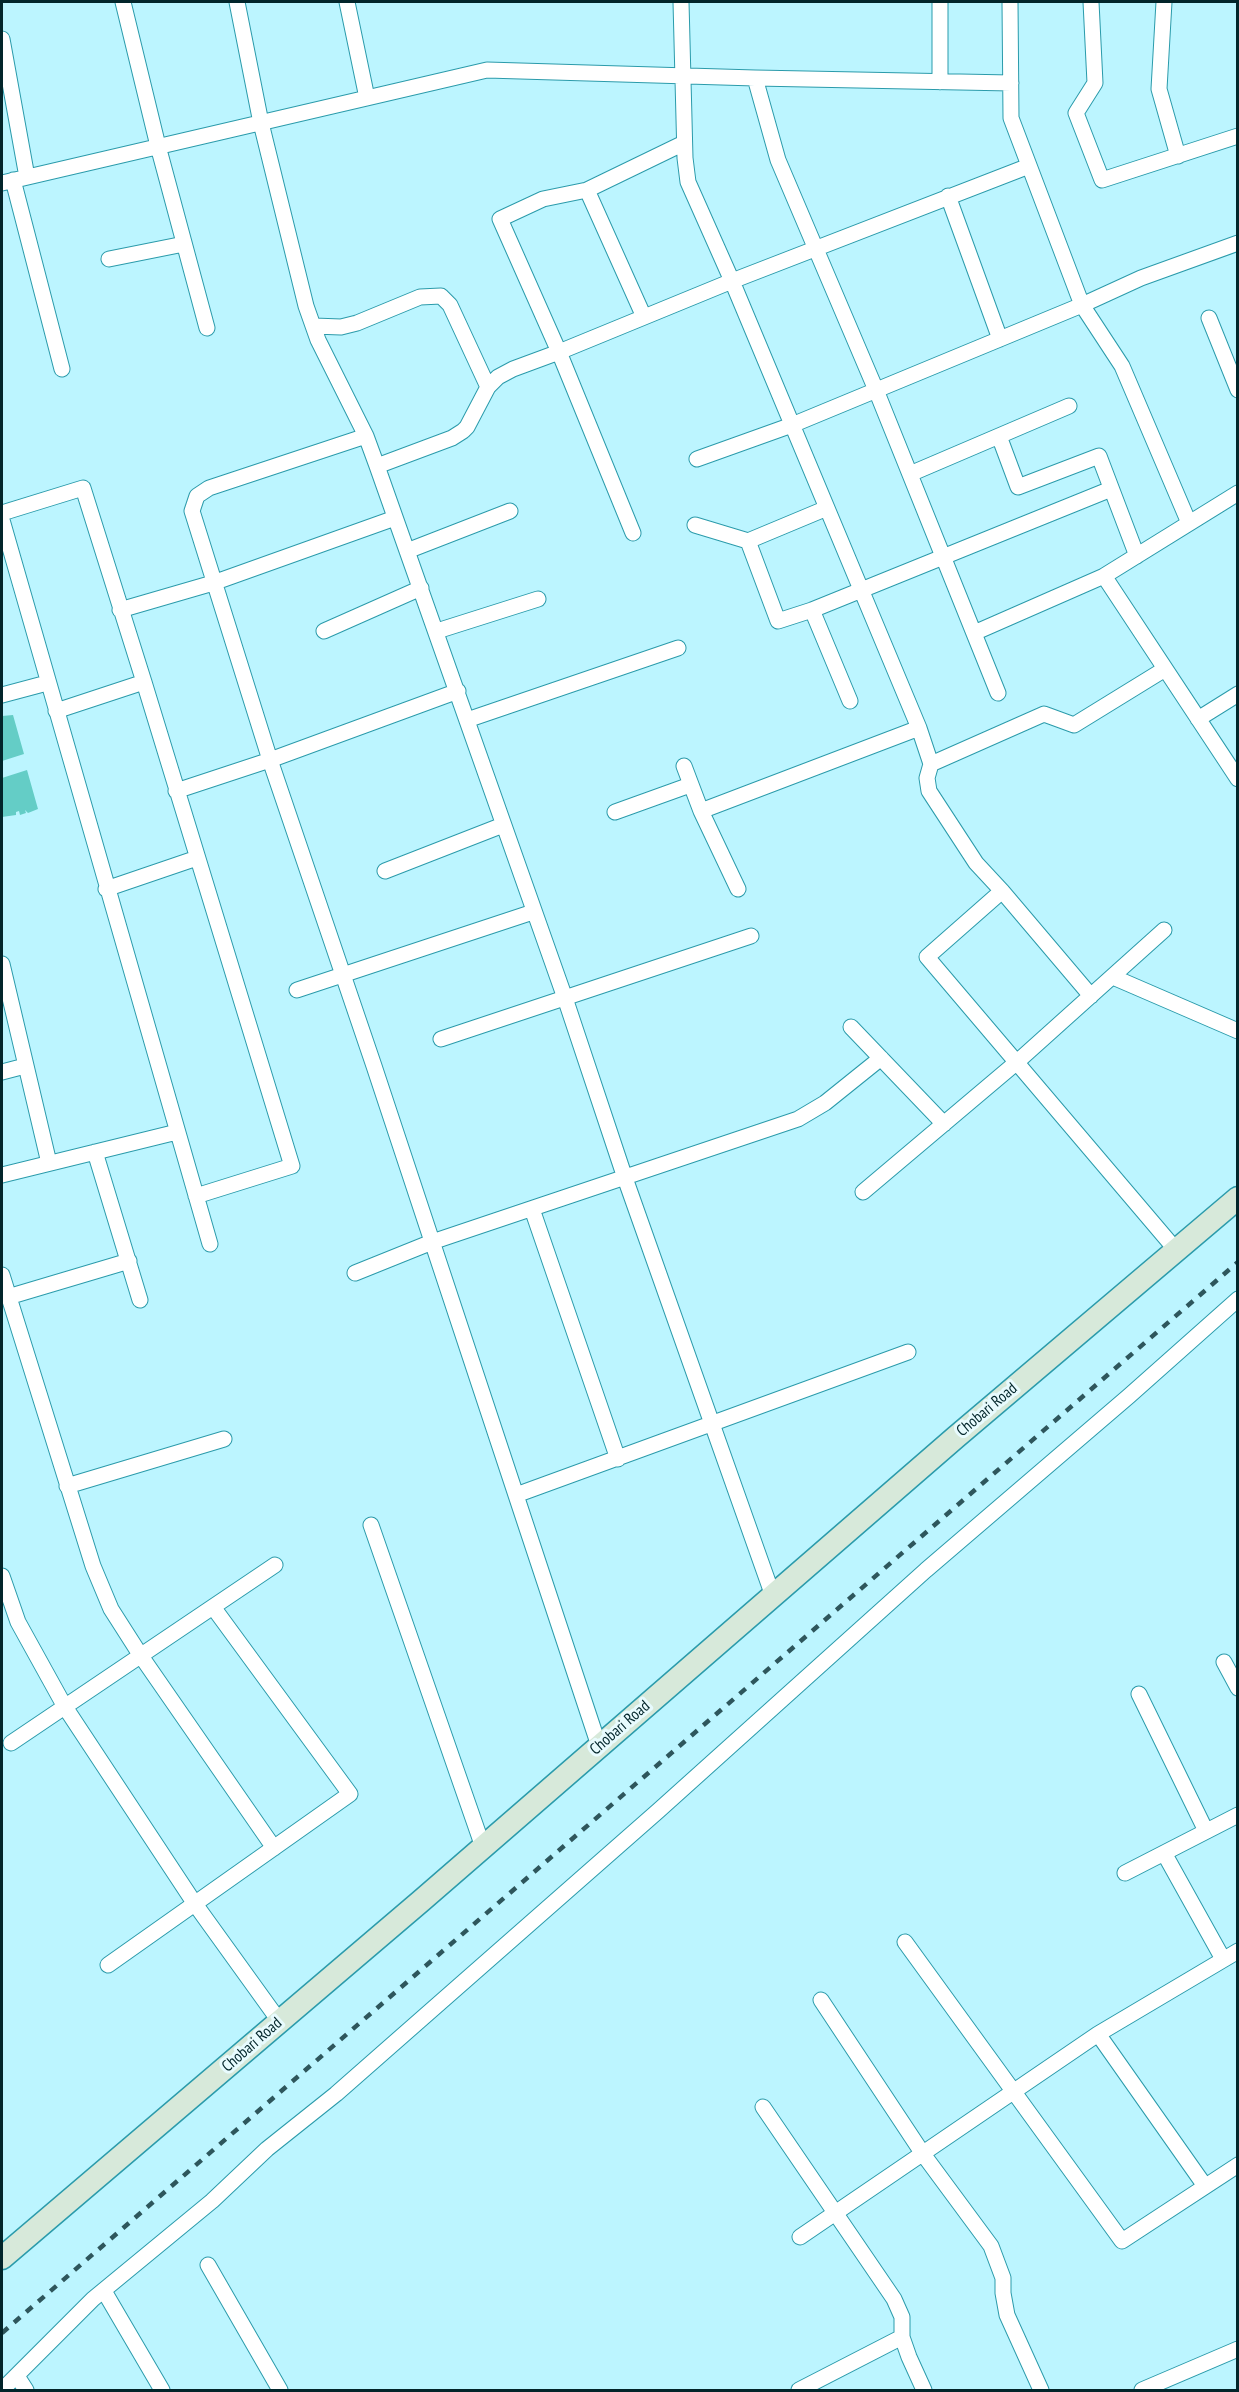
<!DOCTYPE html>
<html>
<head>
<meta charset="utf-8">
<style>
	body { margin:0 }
	#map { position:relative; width:1239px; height:2392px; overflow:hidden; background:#bcf5ff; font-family:"PT Sans Narrow",sans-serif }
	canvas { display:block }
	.frame { position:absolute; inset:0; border:3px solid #02252a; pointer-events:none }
</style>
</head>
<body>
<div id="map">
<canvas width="1239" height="2392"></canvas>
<div class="frame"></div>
</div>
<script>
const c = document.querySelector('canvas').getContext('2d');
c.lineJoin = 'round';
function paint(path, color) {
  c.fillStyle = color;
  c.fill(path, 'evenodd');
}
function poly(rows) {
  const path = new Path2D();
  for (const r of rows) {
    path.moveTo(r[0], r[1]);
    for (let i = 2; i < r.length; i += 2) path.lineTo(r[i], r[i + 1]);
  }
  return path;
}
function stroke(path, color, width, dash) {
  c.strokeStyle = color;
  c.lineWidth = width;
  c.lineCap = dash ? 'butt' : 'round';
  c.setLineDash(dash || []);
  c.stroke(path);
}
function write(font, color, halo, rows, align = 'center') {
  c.font = font + ' "PT Sans Narrow",sans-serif';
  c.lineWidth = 6;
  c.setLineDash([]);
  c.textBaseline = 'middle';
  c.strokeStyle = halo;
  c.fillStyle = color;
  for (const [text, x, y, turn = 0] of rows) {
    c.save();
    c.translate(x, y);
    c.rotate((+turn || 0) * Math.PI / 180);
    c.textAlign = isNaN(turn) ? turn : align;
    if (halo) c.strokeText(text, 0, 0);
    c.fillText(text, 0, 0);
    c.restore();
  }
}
paint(poly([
	[13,715,24,754,2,761,2,716],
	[27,770,38,809,28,813,25,810,26,813,20,815,19,811,16,812,16,815,2,817,2,778]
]), '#64cdc6');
const street = poly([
	[123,2,158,146,207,328],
	[237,2,261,123,306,306,318,340,366,436,377,466,565,998,625,1178,773,1596],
	[347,2,367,98],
	[681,2,685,158,688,182,732,281,919,728,931,764,927,778,929,791,976,863,1002,891,1091,996],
	[940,2,940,82],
	[1010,2,1011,118,1082,305,1122,366,1189,523],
	[1091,2,1095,83,1076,113,1102,180,1238,136],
	[1164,2,1159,89,1178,156],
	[2,39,27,177],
	[755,78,778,160,876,390,998,693],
	[13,180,62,369],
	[2,183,487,70,755,78,1011,83],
	[587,190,644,317],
	[948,196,1000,339],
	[109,259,184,244],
	[1209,318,1238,390],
	[314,326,341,327,357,323,420,297,441,296,450,305,488,387],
	[366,436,209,488,197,496,192,511,270,760,374,1066,599,1746],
	[999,436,1018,487,1099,456,1137,556],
	[697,459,792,425,1082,305,1141,278,1238,243],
	[377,466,452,438,463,431,467,427,488,387,498,377,513,369,559,352,732,281,1029,166],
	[910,474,1069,406],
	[2,513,83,488,144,682,292,1166,196,1196],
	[2,520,210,1244],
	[695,525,748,541,778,621,812,610,1111,489],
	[633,533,559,352,500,219,543,199,587,190,684,143],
	[748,541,827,508],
	[407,551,510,511],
	[1104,576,1238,779],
	[120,610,213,583,395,518],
	[812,610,850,701],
	[324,631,421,588],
	[437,631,538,599],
	[974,633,1104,576,1238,493],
	[2,695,47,683],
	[56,711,144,682],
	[1198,719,1238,694],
	[467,720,678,648],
	[931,764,1044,714,1074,725,1165,669],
	[684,766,701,811,738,889],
	[176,791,270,760,458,691],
	[701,811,919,728],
	[615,812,690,785],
	[385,871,503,825],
	[106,889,197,858],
	[1002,891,927,957,1176,1250],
	[2,964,49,1163],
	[1113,977,1238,1031],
	[297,990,533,912],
	[851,1027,944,1124],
	[441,1039,751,936],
	[2,1072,25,1066],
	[95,1152,140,1300],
	[2,1175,177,1132],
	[863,1192,1017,1062,1164,930],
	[532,1209,618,1459],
	[355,1273,432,1242,798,1119,825,1103,881,1058],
	[2,1275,93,1566,111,1609,141,1656,274,1848],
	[8,1297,129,1261],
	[67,1486,224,1439],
	[516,1495,908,1352],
	[371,1525,483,1847],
	[2,1576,18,1622,65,1707,195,1904,280,2022],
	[1224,1662,1238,1688],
	[1139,1694,1206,1831],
	[11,1743,275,1565],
	[1164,1853,1223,1959],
	[1125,1873,1238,1815],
	[905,1942,1122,2241,1238,2165],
	[108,1965,350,1794,213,1607],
	[821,2000,923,2154,991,2246,1003,2278,1003,2293,1007,2315,1041,2390],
	[1098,2034,1205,2186],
	[763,2107,894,2299,902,2317,902,2337,909,2357,924,2390],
	[800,2237,1098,2034,1238,1951],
	[208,2265,280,2390],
	[104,2291,162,2390],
	[17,2376,26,2390],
	[2,2390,93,2299,212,2201,267,2149,336,2094,658,1811,926,1570,1129,1396,1238,1299],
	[799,2390,902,2337],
	[1142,2390,1238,2349]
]);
const secondary = poly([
	[2,2258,421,1901,956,1437,1238,1198]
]);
stroke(street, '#2b9bab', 17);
stroke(secondary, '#2b9bab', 25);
stroke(street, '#fff', 15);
stroke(secondary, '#d7e9da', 22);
stroke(poly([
	[2,2333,1238,1262]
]), '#2e565c', 4.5, [8, 8]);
write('16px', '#02252a', '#e8fbfe', [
	["Chobari Road",987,1410,-40],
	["Chobari Road",620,1728,-41],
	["Chobari Road",252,2045,-41]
]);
</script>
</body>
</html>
